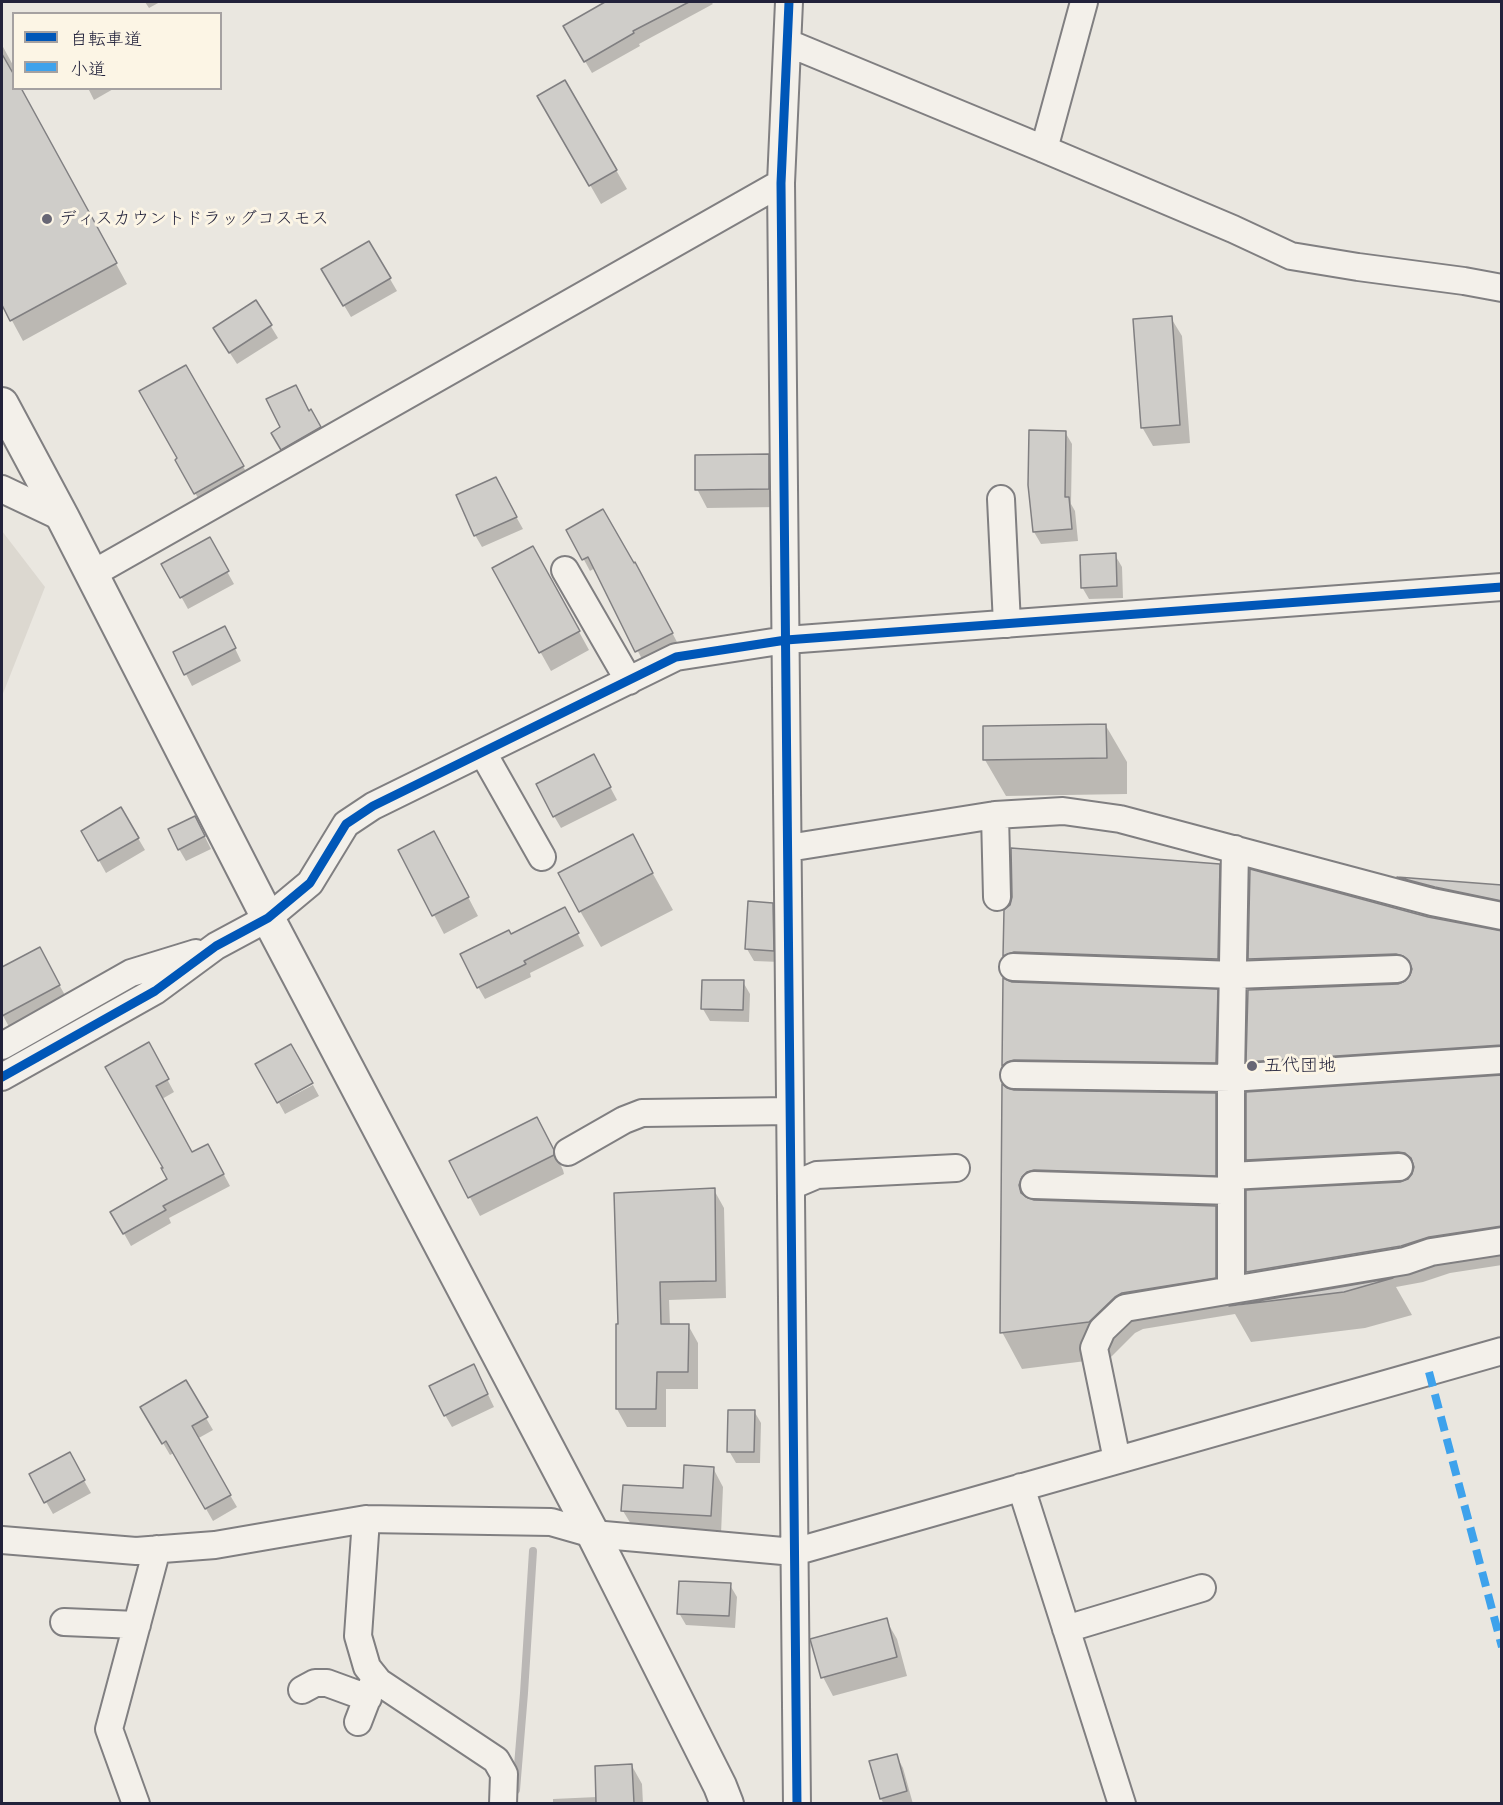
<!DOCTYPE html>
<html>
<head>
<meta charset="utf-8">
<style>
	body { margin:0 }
	#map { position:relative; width:1503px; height:1805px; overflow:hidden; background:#eae7e0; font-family:"Balsamiq Sans","Klee One",sans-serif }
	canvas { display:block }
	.frame { position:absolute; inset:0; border:3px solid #22223b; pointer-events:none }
	.legend { position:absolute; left:12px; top:12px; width:210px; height:78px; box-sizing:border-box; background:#fcf5e5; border:2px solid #a5a1a1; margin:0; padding:8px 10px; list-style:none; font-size:18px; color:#22223b }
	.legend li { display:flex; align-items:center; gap:12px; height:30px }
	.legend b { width:30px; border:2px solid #a5a1a1 }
</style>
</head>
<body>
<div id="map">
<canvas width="1503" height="1805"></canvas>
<div class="frame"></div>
<ul class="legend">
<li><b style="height:8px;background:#0057b8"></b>自転車道</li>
<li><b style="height:8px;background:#3ea2ec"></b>小道</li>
</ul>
</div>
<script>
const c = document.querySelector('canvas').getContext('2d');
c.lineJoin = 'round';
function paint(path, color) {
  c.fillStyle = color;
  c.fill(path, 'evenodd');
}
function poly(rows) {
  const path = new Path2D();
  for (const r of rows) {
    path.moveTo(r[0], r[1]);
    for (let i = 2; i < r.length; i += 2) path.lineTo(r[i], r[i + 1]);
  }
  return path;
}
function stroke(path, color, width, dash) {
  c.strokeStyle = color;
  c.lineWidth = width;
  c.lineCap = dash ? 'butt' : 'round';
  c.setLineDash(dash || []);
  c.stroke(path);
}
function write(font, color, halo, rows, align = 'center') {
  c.font = font + ' "Balsamiq Sans","Klee One",sans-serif';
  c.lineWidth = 6;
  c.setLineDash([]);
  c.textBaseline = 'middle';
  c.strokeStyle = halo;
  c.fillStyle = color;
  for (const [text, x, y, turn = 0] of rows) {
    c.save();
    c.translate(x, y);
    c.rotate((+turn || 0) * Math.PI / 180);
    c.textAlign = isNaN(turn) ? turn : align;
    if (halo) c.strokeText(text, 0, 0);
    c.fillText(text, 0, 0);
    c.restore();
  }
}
paint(poly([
	[2,531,45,587,2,696]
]), '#dcd8d0');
paint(poly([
	[145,2,160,2,149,8],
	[608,2,614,2,618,8,629,2,711,2,713,4,639,44,640,46,592,73,565,27],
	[2,45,14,67,14,88,20,88,127,284,23,341,2,302],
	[565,82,627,189,601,204,539,96],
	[88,88,115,88,94,100],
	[369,243,397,291,351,317,323,270],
	[256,302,278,338,237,364,222,341],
	[1171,318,1182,336,1190,443,1153,446,1142,427],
	[186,367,252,482,204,509,177,460],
	[311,411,327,439,289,461,273,433],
	[1065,432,1072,444,1071,504,1075,511,1078,541,1041,544,1034,532],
	[768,455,779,474,779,507,707,508,697,489],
	[495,479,523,529,482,547,475,535],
	[568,530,657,603,679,646,644,663,595,568,590,571],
	[209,539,234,584,188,609,163,564],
	[1115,555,1122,567,1123,598,1089,599,1082,587],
	[543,566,589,650,551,671,494,569],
	[231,640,241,661,192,686,186,674],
	[1106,726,1127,762,1127,794,1006,796,985,760],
	[600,768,617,800,561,828,554,816],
	[121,809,145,850,106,873,83,832],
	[201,829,211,849,186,861,179,849],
	[632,836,673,910,601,947,580,911],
	[400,850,444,851,478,916,444,934],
	[1219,865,1240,902,1238,995,1219,995,1238,1027,1236,1099,1218,1098,1236,1131,1236,1211,1217,1211,1236,1243,1236,1306,1264,1301,1248,1272,1248,1192,1265,1191,1248,1160,1266,1092,1248,1062,1268,990,1250,959,1251,871,1422,916,1400,879,1502,887,1502,1265,1450,1273,1423,1282,1396,1287,1412,1315,1365,1328,1251,1342,1235,1314,1143,1329,1135,1333,1110,1358,1022,1369,1002,1332,1019,1092,1004,1066,1004,980,1012,983,1021,984,1005,956,1005,911],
	[772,904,779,916,780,962,754,961,747,949],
	[571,921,584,946,530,973,531,977,485,999,478,987,511,936],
	[39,949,70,1004,13,1034,2,1014,2,969],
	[743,982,750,994,749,1022,710,1021,703,1009],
	[148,1044,174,1092,162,1099,192,1154,215,1158,230,1186,169,1218,171,1223,131,1246,112,1212,169,1179],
	[313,1085,319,1096,285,1114,279,1103],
	[547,1137,563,1170,564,1174,480,1216,451,1162],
	[714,1190,724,1208,726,1298,669,1300,670,1325,688,1325,698,1343,698,1389,666,1389,666,1427,627,1427,617,1409,619,1325],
	[480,1378,494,1407,452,1427,445,1415],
	[185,1382,213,1430,197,1439,237,1507,213,1521,174,1453,170,1455,142,1407],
	[754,1411,761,1423,760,1463,736,1463,729,1451],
	[69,1454,91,1493,53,1514,31,1475],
	[713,1468,723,1487,721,1534,634,1529,623,1511,685,1490],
	[730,1585,737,1597,735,1628,686,1625,679,1613],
	[886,1620,897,1639,907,1676,833,1696,823,1677],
	[896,1755,903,1768,913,1804,884,1804,881,1799],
	[632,1766,642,1784,643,1804,553,1804,553,1799,597,1797]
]), '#0003');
stroke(poly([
	[516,1790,524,1693,533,1551]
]), '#bab7b5', 8);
const building = poly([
	[605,2,689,2,633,31,634,33,584,62,563,26,605,2],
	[2,54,14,75,14,88,21,88,117,263,10,321,2,305,2,54],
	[565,80,617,170,589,186,537,96,565,80],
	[369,241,391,278,343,306,321,269,369,241],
	[256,300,272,325,229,353,213,328,256,300],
	[1172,316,1180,425,1141,428,1133,319,1172,316],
	[186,365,244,466,194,494,175,460,177,458,139,391,186,365],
	[296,385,309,411,311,409,321,427,281,450,271,433,280,427,266,399,296,385],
	[1029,430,1066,431,1065,497,1069,497,1072,529,1033,532,1028,485,1029,430],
	[769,454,769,489,695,490,695,455,769,454],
	[496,477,517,517,474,536,456,495,496,477],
	[603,509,634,563,635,562,673,633,635,652,588,557,582,560,566,530,603,509],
	[210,537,229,571,180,598,161,564,210,537],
	[533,546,580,631,539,653,492,568,533,546],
	[1116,553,1117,586,1081,588,1080,555,1116,553],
	[225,626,236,648,184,675,173,652,225,626],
	[1106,724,1107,758,983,760,983,726,1106,724],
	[594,754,611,787,553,817,536,784,594,754],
	[121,807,139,838,98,861,81,831,121,807],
	[195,816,205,836,178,850,168,829,195,816],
	[434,831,469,897,432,916,398,850,434,831],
	[633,834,653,873,579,912,558,873,633,834],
	[1011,848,1220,864,1218,959,1014,952,1003,956,1004,910,1010,905,1012,897,1011,848],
	[1250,869,1428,917,1502,931,1502,1045,1246,1062,1248,990,1398,984,1405,981,1410,975,1412,969,1409,961,1403,956,1396,954,1248,959,1250,869],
	[1397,877,1502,885,1502,901,1435,887,1397,877],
	[748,901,773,903,774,951,745,949,748,901],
	[565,907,579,933,524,961,526,964,477,988,460,954,509,930,511,934,565,907],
	[40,947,60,985,2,1016,2,967,40,947],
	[1003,978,1012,982,1218,989,1216,1063,1014,1060,1007,1062,1002,1066,1003,978],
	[702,980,744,980,743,1010,701,1009,702,980],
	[149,1042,169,1079,156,1086,192,1152,208,1144,224,1174,163,1206,166,1210,123,1234,110,1212,167,1179,161,1168,163,1168,105,1067,149,1042],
	[291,1044,313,1083,277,1103,255,1064,291,1044],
	[1502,1075,1502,1226,1429,1237,1401,1246,1246,1272,1246,1190,1400,1182,1408,1179,1412,1174,1414,1167,1411,1158,1405,1153,1398,1152,1246,1160,1246,1092,1502,1075],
	[1002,1084,1007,1088,1014,1090,1216,1093,1216,1176,1034,1170,1027,1172,1022,1177,1019,1185,1021,1193,1026,1197,1034,1200,1216,1206,1216,1278,1122,1293,1115,1297,1089,1322,1000,1333,1002,1084],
	[537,1117,554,1150,554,1155,468,1198,449,1161,537,1117],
	[715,1188,716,1281,660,1282,661,1324,689,1324,688,1372,657,1372,656,1409,616,1409,616,1324,618,1324,614,1193,715,1188],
	[1393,1278,1344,1292,1229,1306,1393,1278],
	[474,1364,488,1394,444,1416,429,1386,474,1364],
	[186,1380,208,1417,192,1426,231,1495,205,1509,166,1441,162,1444,140,1407,186,1380],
	[728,1410,755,1410,754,1452,727,1452,728,1410],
	[70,1452,85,1480,44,1503,29,1474,70,1452],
	[684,1465,714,1467,711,1516,621,1511,623,1485,683,1488,684,1465],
	[679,1581,731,1583,729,1616,677,1614,679,1581],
	[887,1618,897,1657,821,1678,810,1639,887,1618],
	[897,1754,907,1791,880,1799,869,1761,897,1754],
	[632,1764,634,1803,596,1803,595,1766,632,1764]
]);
paint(building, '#cfcdc9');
stroke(building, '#807f81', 1.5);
const minor = poly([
	[789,2,781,183,797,1804],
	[788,43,1044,149,1233,229,1291,256,1358,267,1464,281,1502,288],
	[1044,149,1084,2],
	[2,489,63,518],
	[1001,499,1007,624],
	[565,570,629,681],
	[92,574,781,183],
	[483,753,542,857],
	[995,815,997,897],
	[788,848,995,815,1063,811,1120,819,1432,902,1502,916],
	[1013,967,1234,975,1397,969],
	[2,1046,131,973,196,953],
	[1014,1075,1231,1078,1235,849],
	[2,1077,155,991,216,946,268,918,310,883,346,824,373,806,676,657,786,640,1502,587],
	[568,1152,624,1120,642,1113,790,1111],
	[1231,1176,1399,1167],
	[1034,1185,1231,1191],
	[791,1186,817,1175,956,1168],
	[1231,1290,1231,1078,1502,1060],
	[1117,1460,1094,1348,1102,1330,1125,1308,1405,1261,1431,1252,1502,1241],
	[1021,1487,1122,1804],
	[366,1519,358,1636,367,1667,379,1682,496,1760,504,1774,503,1804],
	[2,1540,136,1551,215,1545,366,1519,551,1522,593,1534,794,1552,1502,1351],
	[64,1622,137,1625],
	[1066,1629,1202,1588],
	[302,1690,315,1683,327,1683,368,1698],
	[358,1722,373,1683],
	[136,1804,109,1729,157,1549]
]);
const tertiary = poly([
	[2,404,63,518,268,918,593,1534,720,1786,727,1804]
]);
stroke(minor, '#807f81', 30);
stroke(tertiary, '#807f81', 36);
stroke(minor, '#f3f0ea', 26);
stroke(tertiary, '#f3f0ea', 32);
stroke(poly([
	[1429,1372,1502,1647]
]), '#3ea2ec', 8, [15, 8]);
stroke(poly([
	[789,2,781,183,797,1804],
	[2,1077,155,991,216,946,268,918,310,883,346,824,373,806,676,657,786,640,1502,587]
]), '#0057b8', 9);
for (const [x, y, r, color] of [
	[47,219,6,"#686775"],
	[1252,1066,6,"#686775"]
]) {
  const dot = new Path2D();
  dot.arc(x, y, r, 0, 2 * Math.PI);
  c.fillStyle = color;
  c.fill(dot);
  stroke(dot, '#fcf5e5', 2);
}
write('18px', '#22223b', '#fcf5e5', [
	["ディスカウントドラッグコスモス",59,219],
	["五代団地",1264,1066]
], 'left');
</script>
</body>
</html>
